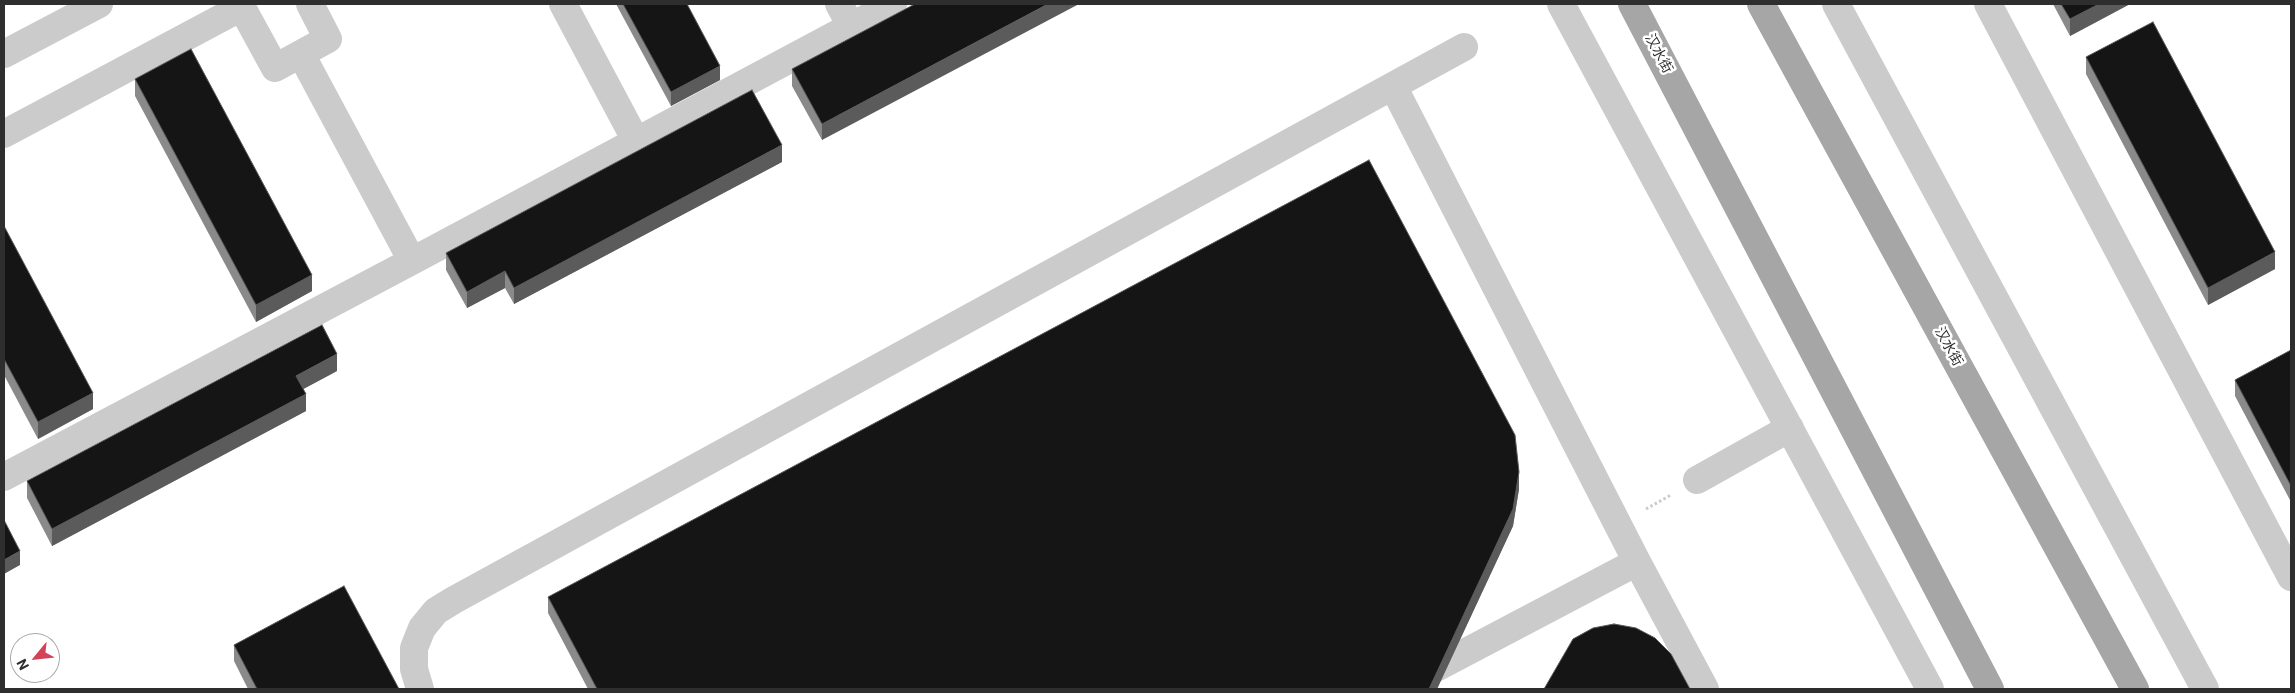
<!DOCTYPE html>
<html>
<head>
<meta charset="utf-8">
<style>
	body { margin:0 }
	#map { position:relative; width:2295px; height:693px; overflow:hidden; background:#fff; font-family:Roboto,sans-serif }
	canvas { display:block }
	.frame { position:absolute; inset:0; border:5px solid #2e2e2e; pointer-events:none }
	.north { position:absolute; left:10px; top:633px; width:50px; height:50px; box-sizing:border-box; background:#fff; border:1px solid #ababab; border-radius:50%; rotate:242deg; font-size:14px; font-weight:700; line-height:20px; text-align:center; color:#2e2e2e }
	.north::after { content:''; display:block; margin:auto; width:18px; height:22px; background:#d34257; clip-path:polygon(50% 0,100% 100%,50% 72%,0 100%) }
</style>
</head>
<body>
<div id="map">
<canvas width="2295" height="693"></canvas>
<div class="frame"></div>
<div class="north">N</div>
</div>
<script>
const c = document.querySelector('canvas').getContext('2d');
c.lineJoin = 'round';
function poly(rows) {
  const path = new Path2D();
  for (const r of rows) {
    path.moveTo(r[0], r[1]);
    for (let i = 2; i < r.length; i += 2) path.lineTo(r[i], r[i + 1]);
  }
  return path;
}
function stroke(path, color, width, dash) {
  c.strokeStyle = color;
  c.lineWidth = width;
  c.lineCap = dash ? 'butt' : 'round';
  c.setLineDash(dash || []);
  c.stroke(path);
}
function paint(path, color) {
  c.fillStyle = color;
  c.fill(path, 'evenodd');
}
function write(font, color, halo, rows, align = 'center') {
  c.font = font + ' Roboto,"Noto Sans SC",sans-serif';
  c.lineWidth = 5;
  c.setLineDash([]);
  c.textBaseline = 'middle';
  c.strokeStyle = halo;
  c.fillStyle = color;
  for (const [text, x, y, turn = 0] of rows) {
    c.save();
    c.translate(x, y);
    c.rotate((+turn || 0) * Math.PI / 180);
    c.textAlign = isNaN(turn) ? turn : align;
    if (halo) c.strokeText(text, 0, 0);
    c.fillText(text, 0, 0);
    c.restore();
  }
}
stroke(poly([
	[1646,509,1671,495]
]), '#cbcbcb', 3, [2.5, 2.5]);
stroke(poly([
	[240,4,275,68,328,39,310,4],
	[563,4,636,141],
	[839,4,851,26],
	[1561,4,1930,689],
	[1836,4,2205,689],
	[1988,4,2291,577],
	[4,54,99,4],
	[301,54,412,261],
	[1393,86,1637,562,1705,689],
	[4,134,242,7],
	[4,477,412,261,893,4],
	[1697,480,1790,428],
	[420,689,414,669,414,648,422,628,436,611,454,600,1464,47],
	[1396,689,1637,562]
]), '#cbcbcb', 28);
stroke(poly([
	[1632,4,1990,689],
	[1761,4,2135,689]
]), '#a6a6a6', 28);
paint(poly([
	[616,4,687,4,720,80,671,106],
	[915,4,822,140,792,86,792,69],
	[2053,4,2130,4,2070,36],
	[2086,57,2275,269,2208,305,2086,74],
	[135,79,312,291,256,322,135,96],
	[782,162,514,304,505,288,467,308,446,270,446,253],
	[4,226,93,409,38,439,4,375],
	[2291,350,2291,502,2235,396,2235,380],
	[337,371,303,389,306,411,52,546,27,498,27,481],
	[1519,489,1513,526,1437,689,588,689,548,613,548,597],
	[234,645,399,689,248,689,234,661]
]), '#8a8a8a');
paint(poly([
	[1048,4,1079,4,822,140,822,124],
	[2099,4,2130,4,2070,36,2070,19],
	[720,66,720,80,671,106,671,92],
	[782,145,782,162,514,304,514,288],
	[2275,252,2275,269,2208,305,2208,288],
	[505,271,505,288,467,308,467,292],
	[312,275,312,291,256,322,256,305],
	[337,354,337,371,296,393,296,376],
	[93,393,93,409,38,439,38,422],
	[306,394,306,411,52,546,52,529],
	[1519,472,1519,489,1513,526,1437,689,1429,689],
	[20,551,20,565,4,574,4,560]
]), '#5b5b5b');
const building = poly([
	[623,4,687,4,720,66,671,92,623,4],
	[915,4,1048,4,822,124,792,69,915,4],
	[2061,4,2099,4,2070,19,2061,4],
	[2153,22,2275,252,2208,288,2086,57,2153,22],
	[191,49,312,275,256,305,135,79,191,49],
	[752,90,782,145,514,288,505,271,467,292,446,253,752,90],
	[1369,160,1515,435,1519,472,1513,509,1429,689,597,689,548,597,1369,160],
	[4,226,93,393,38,422,4,359,4,226],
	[322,325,337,354,296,376,306,394,52,529,27,481,322,325],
	[2291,350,2291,486,2235,380,2291,350],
	[4,520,20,551,4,560,4,520],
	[344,586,399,689,257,689,234,645,344,586],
	[1614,624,1636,628,1655,638,1671,654,1690,689,1544,689,1573,639,1593,628,1614,624]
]);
paint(building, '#151515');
stroke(building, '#5b5b5b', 1);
write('14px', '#2e2e2e', '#fff', [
	["汉水街",1658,54,62],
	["汉水街",1948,347,61]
]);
</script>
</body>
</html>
